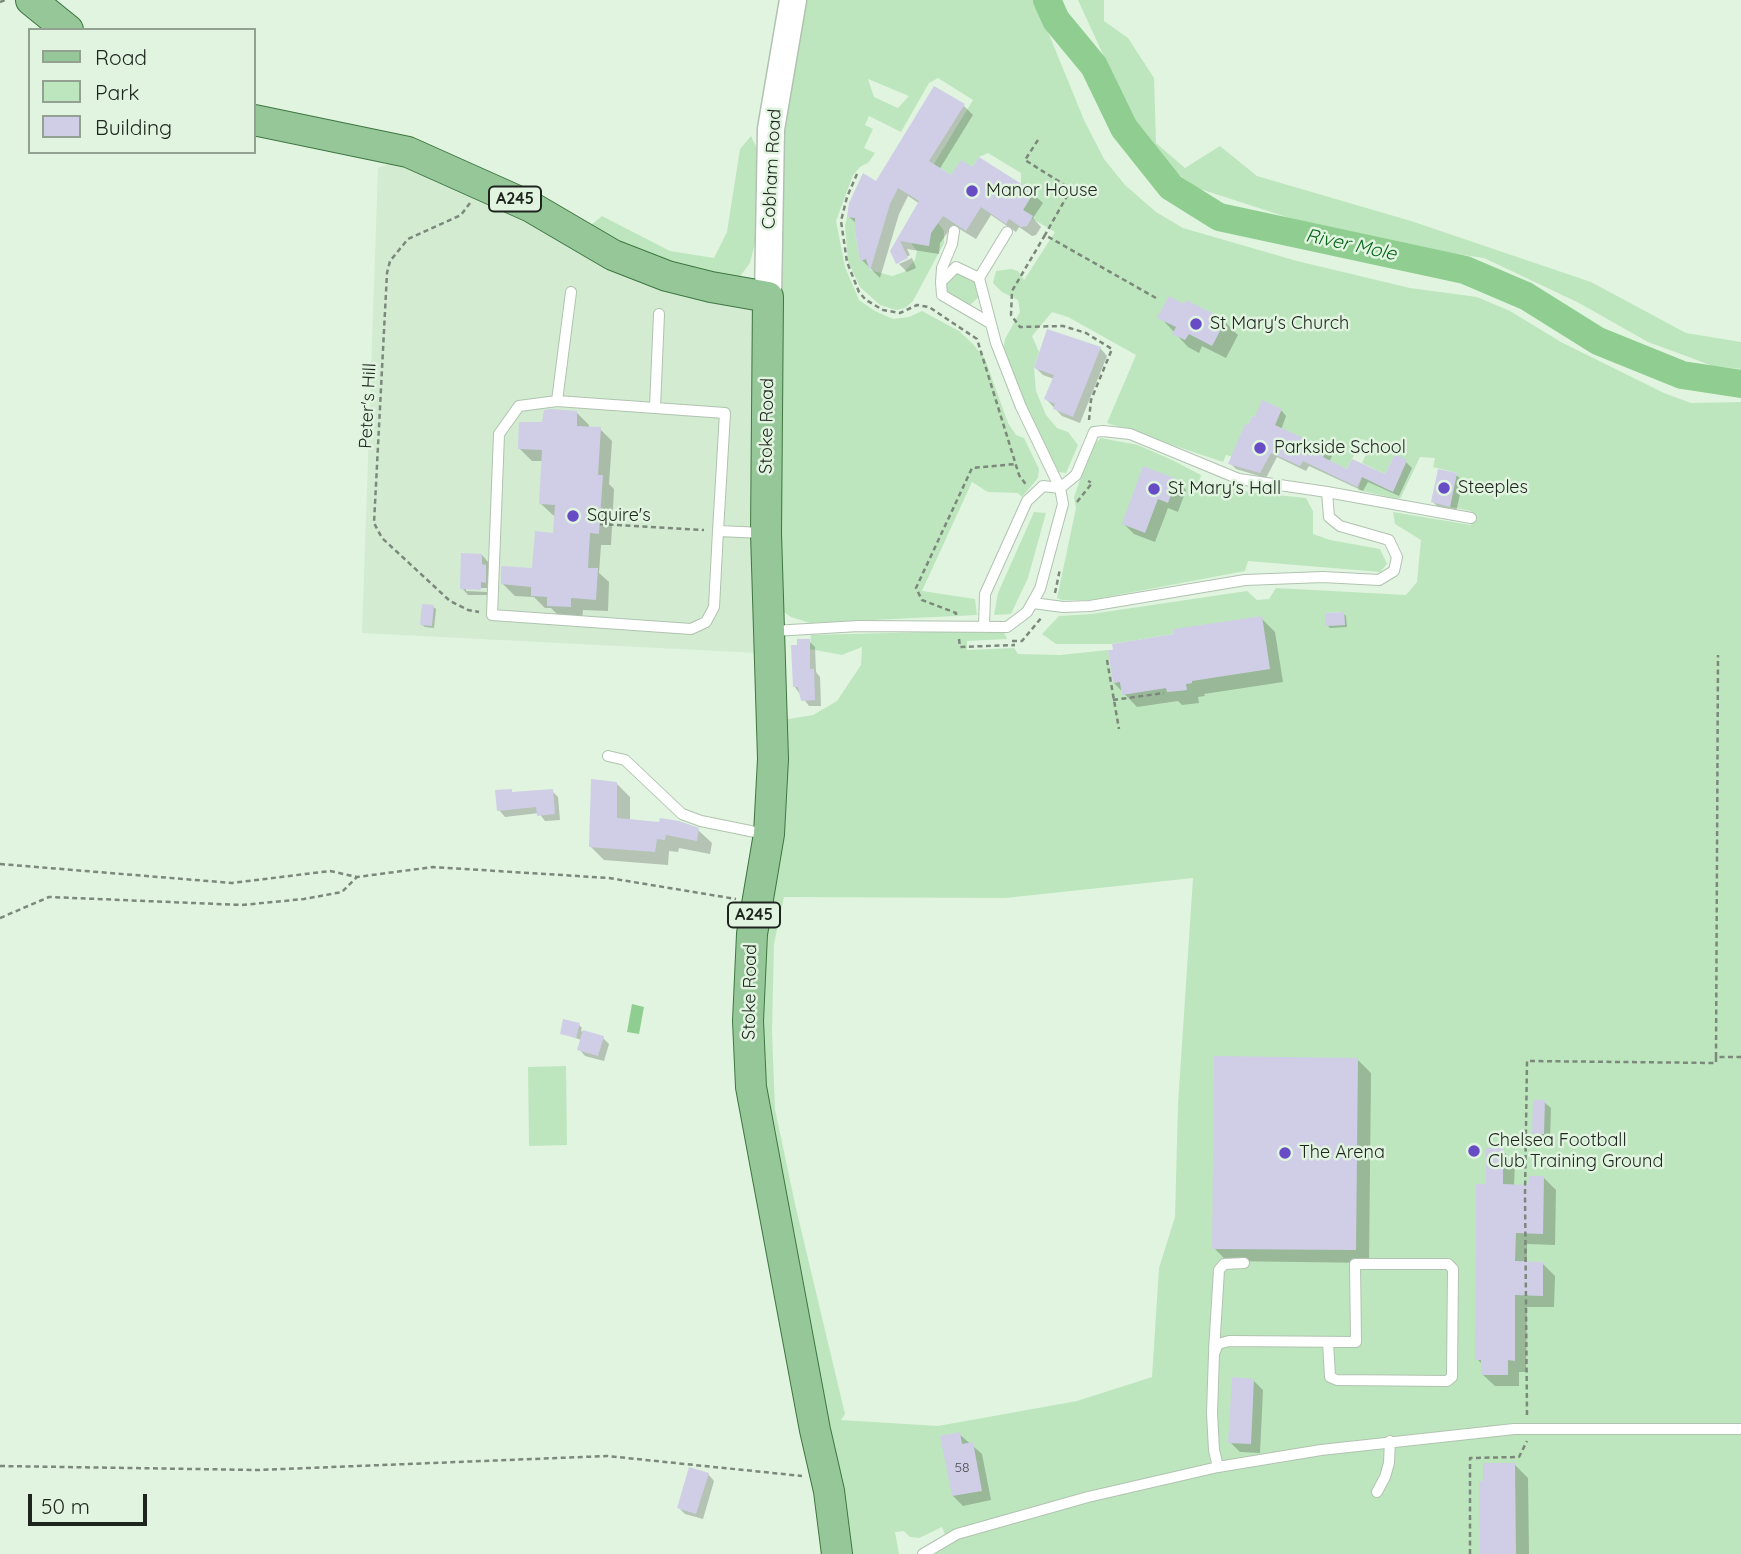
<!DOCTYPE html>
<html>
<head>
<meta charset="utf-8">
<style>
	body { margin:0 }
	#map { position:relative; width:1741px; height:1554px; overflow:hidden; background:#e1f4e0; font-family:Quicksand,sans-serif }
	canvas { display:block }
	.legend { position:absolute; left:28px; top:28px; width:228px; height:126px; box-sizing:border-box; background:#e1f4e0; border:2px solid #93a192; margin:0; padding:9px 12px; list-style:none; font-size:21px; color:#1e251e }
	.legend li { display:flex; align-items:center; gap:14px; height:35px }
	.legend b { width:35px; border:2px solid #93a192 }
	.scale { position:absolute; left:28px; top:1494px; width:119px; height:32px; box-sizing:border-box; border:4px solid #1e251e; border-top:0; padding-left:9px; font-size:21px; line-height:24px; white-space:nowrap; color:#1e251e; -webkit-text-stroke:5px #e1f4e0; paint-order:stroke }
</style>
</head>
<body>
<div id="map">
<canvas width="1741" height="1554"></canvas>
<ul class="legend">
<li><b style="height:9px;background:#96c798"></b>Road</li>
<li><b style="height:19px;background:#bee6be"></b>Park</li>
<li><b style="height:19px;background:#cfcee6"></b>Building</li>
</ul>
<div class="scale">50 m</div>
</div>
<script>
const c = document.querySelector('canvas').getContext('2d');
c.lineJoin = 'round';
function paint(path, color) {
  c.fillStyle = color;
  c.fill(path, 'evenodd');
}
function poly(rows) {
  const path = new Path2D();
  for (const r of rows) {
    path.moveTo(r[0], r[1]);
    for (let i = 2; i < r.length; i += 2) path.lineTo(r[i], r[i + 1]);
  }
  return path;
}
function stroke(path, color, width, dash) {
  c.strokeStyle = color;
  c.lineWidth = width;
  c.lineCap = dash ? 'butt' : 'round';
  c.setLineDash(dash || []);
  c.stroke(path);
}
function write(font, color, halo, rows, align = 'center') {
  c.font = font + ' Quicksand,sans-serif';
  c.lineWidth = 5;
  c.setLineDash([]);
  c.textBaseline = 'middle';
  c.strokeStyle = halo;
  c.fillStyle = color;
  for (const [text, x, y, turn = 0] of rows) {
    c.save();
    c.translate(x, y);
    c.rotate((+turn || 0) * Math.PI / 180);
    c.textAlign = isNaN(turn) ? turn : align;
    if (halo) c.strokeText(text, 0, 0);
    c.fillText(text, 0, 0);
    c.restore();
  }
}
paint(poly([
	[403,159,760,308,758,653,362,633,378,168]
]), '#d2ebd1');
paint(poly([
	[802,0,1035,0,1084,120,1104,159,1125,185,1156,212,1183,228,1297,261,1410,288,1477,297,1510,311,1561,342,1664,393,1691,403,1741,402,1741,1554,935,1554,949,1544,942,1527,919,1538,910,1537,904,1531,895,1532,899,1554,847,1554,755,1088,783,720,813,715,837,701,861,665,862,647,842,655,810,649,811,635,1003,630,1007,639,967,641,967,650,1014,648,1018,654,1060,655,1108,650,1113,683,1120,682,1122,694,1166,688,1168,692,1186,690,1186,684,1192,683,1192,681,1174,629,1174,634,1112,644,1056,644,1042,634,1059,616,1091,614,1247,591,1257,600,1269,599,1276,588,1406,595,1417,582,1421,540,1395,524,1393,512,1471,525,1471,511,1450,507,1457,473,1433,467,1435,458,1420,457,1401,497,1398,499,1358,490,1362,477,1393,491,1407,461,1395,455,1385,474,1362,463,1371,444,1362,439,1347,469,1323,458,1326,449,1252,416,1248,425,1245,425,1233,457,1226,455,1223,462,1107,423,1136,355,1068,317,1052,312,1032,336,1039,352,1034,368,1036,391,1046,415,1057,428,1068,432,1078,445,1066,473,1058,472,1044,448,1003,353,1005,339,1020,312,1018,300,1002,292,993,283,996,271,1011,269,1018,271,1024,280,1055,232,1031,218,1030,214,1023,210,1034,192,1021,184,1021,173,988,153,979,157,972,167,951,175,934,164,973,100,938,78,929,83,901,132,869,116,865,125,873,129,864,148,875,153,869,162,860,167,853,175,836,221,845,267,859,300,875,311,893,319,909,317,922,311,959,331,973,344,985,359,1008,423,1016,435,1024,438,1039,469,1038,478,1022,497,1018,493,988,492,972,482,922,591,975,599,977,615,810,623,791,617,775,606,781,131],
	[868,79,909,96,898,108,874,97],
	[1344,612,1345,625,1325,626,1325,613],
	[1193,878,1178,1104,1175,1217,1159,1268,1152,1377,1077,1401,938,1426,841,1420,845,1414,795,1204,775,1109,772,1031,774,944,784,897,1005,898],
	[1078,0,1104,0,1104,21,1128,38,1154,78,1156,143,1185,168,1220,146,1257,176,1411,221,1591,282,1686,333,1741,342,1741,369,1713,366,1648,342,1579,303,1484,258,1406,247,1302,222,1197,188,1154,156,1122,96],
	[751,136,757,149,757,235,750,263,738,279,637,257,591,225,602,216,670,251,714,258,727,232,740,149],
	[847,217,855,218,855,231,860,260,866,259,870,270,892,276,904,272,915,260,917,251,911,243,929,246,931,233,938,223,944,231,944,243,913,301,905,308,896,310,880,305,860,287,848,261,845,225],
	[956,271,975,281,980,296,970,305,957,301,945,291,947,280],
	[1101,438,1138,445,1172,460,1201,475,1200,480,1218,486,1257,493,1306,498,1313,511,1313,534,1330,540,1380,549,1387,564,1380,572,1248,561,1245,571,1091,600,1062,600,1057,598,1076,508,1074,497,1091,447],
	[1034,512,1046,513,1028,578,1011,614,994,615,998,593],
	[566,1066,567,1145,529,1146,528,1067]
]), '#bee6be');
paint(poly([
	[632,1004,644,1007,639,1034,627,1032]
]), '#8fce90');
paint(poly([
	[964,106,973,115,939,170,952,178,973,170,979,160,1033,194,1043,203,1033,218,1041,227,1036,235,1032,236,1019,227,1016,232,991,215,976,239,953,225,940,243,939,254,907,249,910,255,899,261,899,264,892,251,920,204,908,196,899,214,880,278,862,260,857,224,849,217,877,183],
	[912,258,916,268,907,272,899,264],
	[1160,317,1225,322,1238,335,1226,358,1202,346,1199,353,1188,347],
	[1100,348,1107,356,1080,423,1062,416,1046,399,1054,379,1043,375,1036,368],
	[1281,410,1286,416,1281,430,1326,450,1332,456,1329,462,1348,471,1386,476,1395,457,1406,462,1412,468,1399,496,1368,482,1363,491,1309,466,1306,471,1277,457,1266,478,1236,469,1230,463],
	[577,413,589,425,589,429,600,429,612,441,609,484,614,489,611,545,601,545,599,573,609,582,608,611,583,610,582,619,561,618,551,608,545,608,534,597,515,596,502,583,534,570,555,534,556,516,553,515,540,503,543,461,532,461,520,449,544,424],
	[1456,475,1463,481,1456,512,1439,508,1433,502],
	[1177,480,1186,490,1178,512,1168,508,1155,542,1134,534,1124,524],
	[482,555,488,562,488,568,492,573,491,588,466,588,466,591,487,592,487,595,468,595,462,588],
	[433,607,436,609,434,628,425,627,422,625],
	[1344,614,1346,616,1347,627,1330,628,1327,625],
	[1261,618,1275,632,1283,682,1204,694,1205,696,1198,697,1199,703,1182,705,1178,701,1137,707,1114,683],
	[809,641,815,647,816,672,820,677,821,706,809,706,794,686],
	[616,783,630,797,630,821,698,830,712,843,710,854,679,848,678,852,669,851,668,865,604,860,590,846],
	[511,791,515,794,552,791,558,797,560,820,545,821,539,813,505,817,499,810],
	[579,1025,582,1028,581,1031,603,1038,609,1044,604,1061,585,1056,579,1049,581,1040,562,1033],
	[1358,1060,1371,1073,1369,1263,1227,1261,1214,1248],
	[1544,1102,1551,1108,1550,1139,1540,1139,1534,1133],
	[1502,1150,1515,1162,1514,1186,1530,1186,1544,1178,1556,1190,1555,1245,1527,1244,1527,1263,1543,1264,1555,1276,1554,1307,1527,1307,1526,1372,1519,1372,1519,1386,1495,1386,1482,1374,1483,1365,1477,1359,1487,1186],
	[1253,1380,1263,1390,1260,1453,1240,1452,1230,1442],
	[959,1434,982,1454,991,1500,963,1506,953,1496],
	[1514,1464,1528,1478,1529,1554,1482,1554],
	[708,1474,714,1481,703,1519,685,1514,679,1508]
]), '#0003');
stroke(poly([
	[1047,0,1056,20,1094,66,1124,128,1171,187,1219,217,1465,270,1526,296,1598,341,1682,375,1741,384]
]), '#8fce90', 28);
paint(poly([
	[934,86,965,104,929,161,951,175,961,160,972,167,979,157,1034,192,1023,210,1033,216,1027,226,1021,227,1009,219,1006,224,981,207,966,231,943,216,931,233,929,246,900,241,908,258,896,264,890,251,919,201,898,188,890,204,870,271,866,259,860,261,855,231,855,218,847,217,849,203,863,173,876,181],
	[1169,296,1184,304,1186,300,1226,320,1212,346,1189,334,1185,340,1172,334,1176,327,1157,318],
	[1047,329,1101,347,1073,417,1053,409,1055,404,1044,399,1054,375,1034,368],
	[1262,400,1282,409,1275,425,1327,449,1323,457,1347,469,1352,459,1385,474,1395,454,1407,460,1393,492,1362,477,1357,487,1303,461,1300,466,1271,453,1260,473,1228,464,1245,424,1248,425,1252,416,1255,417],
	[551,409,577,411,577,426,601,427,598,475,603,475,599,534,590,533,588,568,598,568,596,600,571,598,571,607,547,606,547,597,531,596,531,587,501,584,501,566,532,568,535,531,553,533,555,505,539,504,542,450,518,449,519,422,542,422,544,410],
	[1143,466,1177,479,1168,503,1158,499,1145,533,1122,524],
	[1438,469,1457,473,1450,507,1431,502],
	[461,553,482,554,482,564,486,565,486,583,481,582,481,590,460,589],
	[422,604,434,605,432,626,420,625],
	[1344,612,1345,625,1325,626,1325,613],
	[1262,616,1270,669,1192,681,1192,683,1186,684,1187,690,1167,692,1166,688,1122,695,1120,682,1113,683,1108,650,1113,650,1112,644,1174,634,1174,629],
	[797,639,810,639,810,669,814,669,815,700,801,701,798,687,793,687,791,645,797,645],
	[591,779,617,782,617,818,659,822,660,818,679,821,699,828,697,841,666,835,665,840,657,839,655,852,589,847],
	[512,789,512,792,553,789,555,814,537,816,536,807,497,811,495,790],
	[563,1019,580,1023,576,1038,560,1034],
	[583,1030,604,1036,598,1056,577,1050],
	[1214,1056,1358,1058,1356,1250,1212,1249],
	[1533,1100,1545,1100,1544,1134,1532,1134],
	[1486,1148,1503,1148,1503,1184,1528,1185,1529,1176,1544,1176,1543,1234,1516,1233,1515,1261,1543,1262,1543,1296,1515,1295,1515,1361,1508,1360,1508,1375,1481,1375,1481,1360,1475,1360,1476,1184,1486,1184],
	[1232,1377,1254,1379,1251,1444,1228,1443],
	[960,1432,962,1444,973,1442,982,1491,952,1496,940,1436],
	[1483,1463,1515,1463,1516,1554,1480,1554,1479,1481,1483,1481],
	[689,1467,709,1473,696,1514,677,1508]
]), '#cfcee6');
const lane = poly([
	[1007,232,979,278,996,343,1021,407,1060,488],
	[979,278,956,267,941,282,942,295,990,323],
	[941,282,942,268,952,244,954,231],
	[557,401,571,292],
	[655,407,659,314],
	[718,531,714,607,706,622,691,629,492,615,499,434,519,406,557,401,725,413,718,531,764,533],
	[1033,603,1063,607,1090,606,1245,580,1323,577,1379,580,1394,571,1397,557,1389,540,1340,526,1329,517,1327,492],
	[984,626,985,594,1027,501,1043,486,1060,488],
	[773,631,859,626,1007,627,1027,612,1040,589,1063,504,1060,488,1076,475,1094,432,1103,431,1130,434,1239,479,1327,492,1471,518],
	[608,756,625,760,682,814,701,821,765,834],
	[1214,1350,1219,1270,1224,1264,1244,1263],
	[1218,1467,1214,1450,1212,1413,1214,1354,1218,1344,1229,1341,1356,1342,1355,1264,1448,1264,1453,1269,1452,1377,1447,1381,1337,1380,1330,1377,1328,1342],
	[1377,1492,1385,1477,1389,1463,1390,1441],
	[923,1554,957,1534,1088,1497,1218,1467,1321,1450,1514,1429,1741,1429]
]);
const secondary = poly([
	[768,297,771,129,793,0]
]);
const primary = poly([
	[31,0,68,30],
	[254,120,408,152,531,207,613,255,667,276,711,287,768,297,766,533,773,759,769,834,752,934,748,1021,751,1087,815,1430,829,1491,837,1554]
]);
stroke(lane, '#b0c3b0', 12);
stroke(secondary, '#b0c3b0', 29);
stroke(primary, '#3e7641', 32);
stroke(poly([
	[0,2,5,0],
	[1038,140,1025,160,1071,189,1045,235],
	[857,174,847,197,841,221,847,262,859,292,866,300,883,310,900,313,917,305,929,307,977,339,1019,475,1027,486],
	[470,203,461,215,408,239,390,261,387,273,374,523,382,538,450,601,468,610,479,612],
	[1089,420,1091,400,1112,349,1086,333,1063,326,1020,327,1011,315,1012,291,1045,235,1156,298],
	[1077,502,1092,483,1088,481],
	[600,524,704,530],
	[1055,593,1060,569],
	[956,615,956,613,922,600,916,588,972,468,1015,464],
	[959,639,960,647,1015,645],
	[1012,641,1022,641,1042,617],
	[1107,660,1119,729],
	[1113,700,1164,693],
	[0,864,232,883,330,871,357,877,433,867,609,878,736,899],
	[0,918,49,897,242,905,304,899,342,892,357,877],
	[1716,1057,1718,655],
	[1527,1415,1525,1194,1527,1061,1716,1063,1716,1057,1741,1057],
	[0,1466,258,1470,607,1456,802,1476],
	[1470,1554,1470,1458,1519,1457,1527,1441]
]), '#7b887b', 2.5, [5, 3.5]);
stroke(lane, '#fff', 10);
stroke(secondary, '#fff', 26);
stroke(primary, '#96c798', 30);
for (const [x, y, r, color] of [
	[972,191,7,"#674cc5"],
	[1196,324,7,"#674cc5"],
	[1260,448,7,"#674cc5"],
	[1444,488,7,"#674cc5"],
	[1154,489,7,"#674cc5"],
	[573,516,7,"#674cc5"],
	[1474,1151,7,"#674cc5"],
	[1285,1153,7,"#674cc5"]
]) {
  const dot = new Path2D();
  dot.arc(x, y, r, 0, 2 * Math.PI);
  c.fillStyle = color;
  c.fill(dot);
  stroke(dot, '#e1f4e0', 2.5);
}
write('14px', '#4a4f50', null, [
	["58",962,1468]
]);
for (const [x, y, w] of [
	[515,199,52],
	[754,915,52]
]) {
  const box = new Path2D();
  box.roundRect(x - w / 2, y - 12.5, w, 25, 5);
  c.fillStyle = '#e1f4e0';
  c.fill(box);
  stroke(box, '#1e251e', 2);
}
write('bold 16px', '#1e251e', null, [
	["A245",515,199],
	["A245",754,915]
]);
write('18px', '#1e251e', '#e1f4e0', [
	["Cobham Road",772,169,-87],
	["Peter's Hill",368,406,-87],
	["Stoke Road",767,426,-89],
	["Stoke Road",750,992,-89]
]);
write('18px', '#1e251e', '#e1f4e0', [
	["Manor House",986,191],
	["St Mary's Church",1210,324],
	["Parkside School",1274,448],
	["Steeples",1458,488],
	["St Mary's Hall",1168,489],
	["Squire's",587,516],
	["Chelsea Football",1488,1141],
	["Club Training Ground",1488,1162],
	["The Arena",1299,1153]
], 'left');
write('italic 19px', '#056518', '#e1f4e0', [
	["River Mole",1351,245,12]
]);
</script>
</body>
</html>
